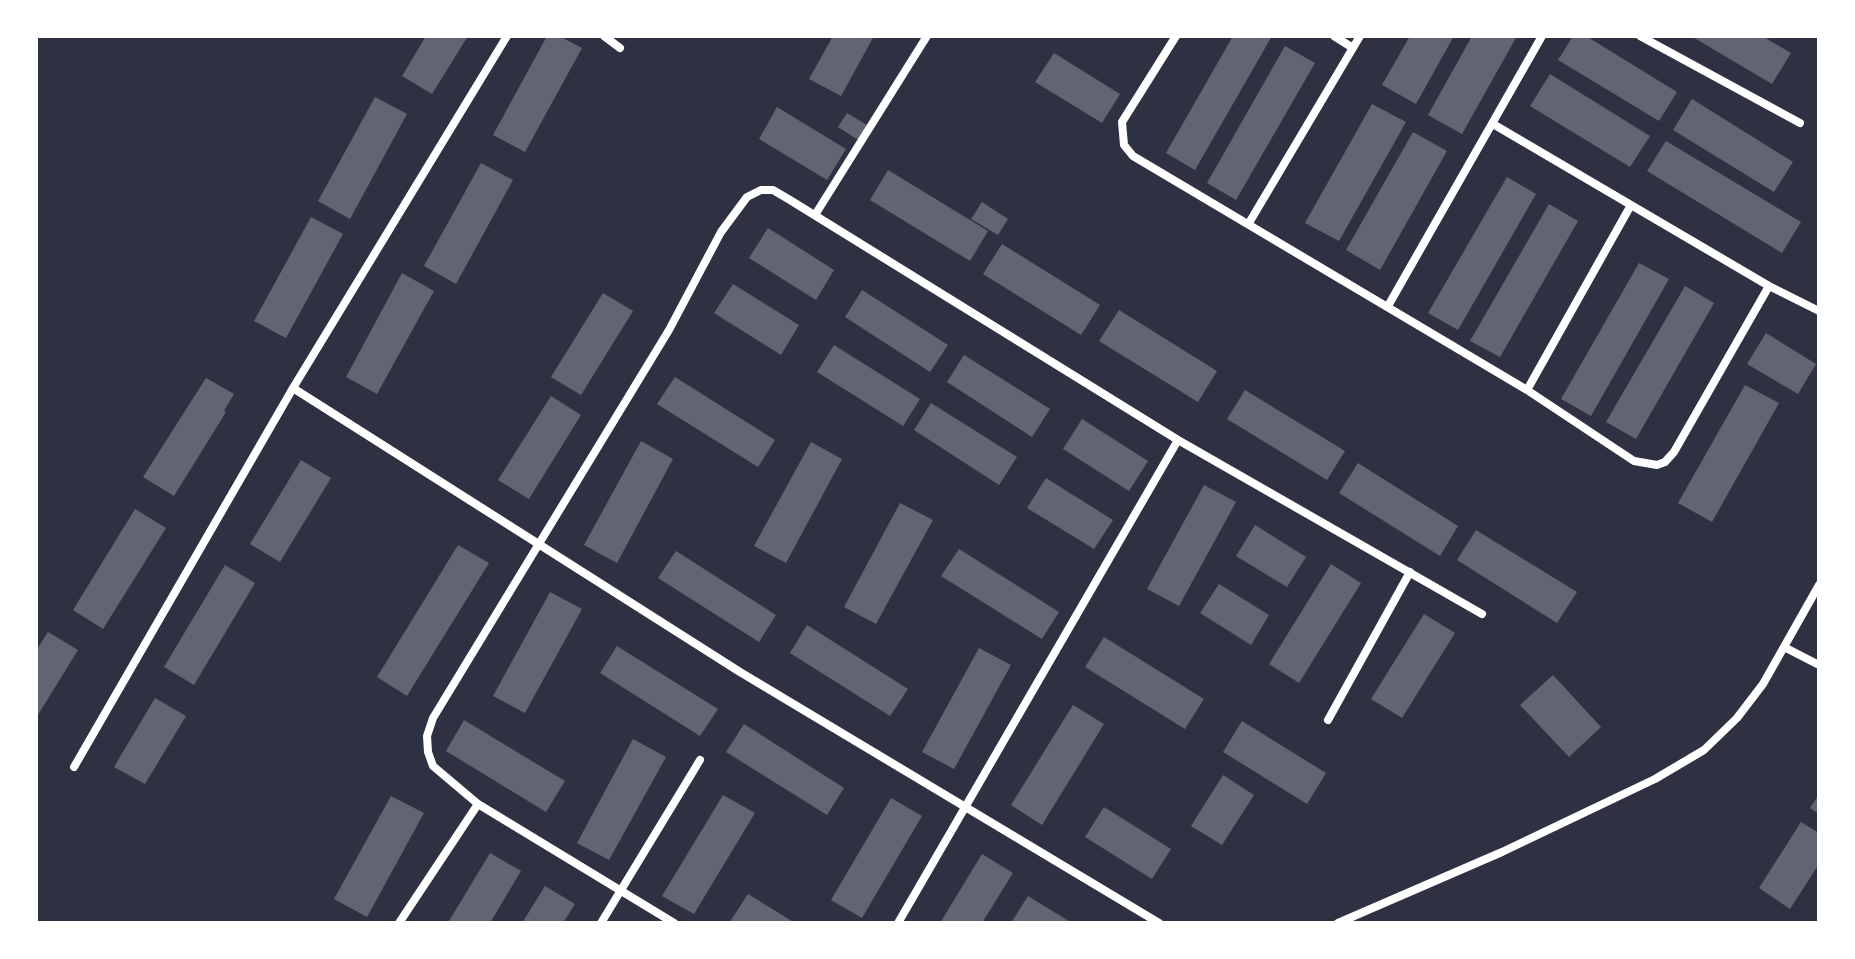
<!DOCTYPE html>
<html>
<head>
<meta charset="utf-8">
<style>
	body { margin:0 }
	#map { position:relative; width:1855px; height:959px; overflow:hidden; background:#2d3142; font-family:"Playfair Display",serif }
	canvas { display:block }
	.frame { position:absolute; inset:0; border:38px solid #fff; pointer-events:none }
</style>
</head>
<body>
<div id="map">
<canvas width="1855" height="959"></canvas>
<div class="frame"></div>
</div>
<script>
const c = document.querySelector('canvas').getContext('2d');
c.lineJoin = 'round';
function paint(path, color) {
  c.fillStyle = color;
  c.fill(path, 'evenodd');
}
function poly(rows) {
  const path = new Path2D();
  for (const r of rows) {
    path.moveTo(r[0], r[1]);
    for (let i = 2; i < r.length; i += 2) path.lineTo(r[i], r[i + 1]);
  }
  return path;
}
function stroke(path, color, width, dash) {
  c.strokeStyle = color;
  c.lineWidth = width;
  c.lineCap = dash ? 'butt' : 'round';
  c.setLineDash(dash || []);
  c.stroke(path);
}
paint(poly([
	[426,36,468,36,432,94,402,76],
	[547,36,559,36,582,48,525,152,493,135],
	[833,36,874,36,841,96,809,79],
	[1233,36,1272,36,1195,170,1166,153],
	[1410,36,1454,36,1416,104,1382,85],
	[1472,36,1517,36,1462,134,1428,115],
	[1573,36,1586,36,1677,92,1659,121,1558,60],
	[1691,36,1762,36,1791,53,1772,84],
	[1285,46,1315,63,1236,200,1207,183],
	[1054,53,1120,94,1102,123,1035,82],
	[1550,74,1650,136,1630,167,1530,106],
	[375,97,407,114,350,219,318,201],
	[1692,99,1793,162,1774,192,1673,130],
	[1372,104,1406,122,1339,241,1305,223],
	[777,107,846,149,827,180,759,139],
	[847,113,867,125,858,140,838,127],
	[1413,132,1447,151,1380,270,1346,250],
	[1666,141,1801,222,1782,253,1647,171],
	[481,163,513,180,456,284,424,266],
	[888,170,988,231,970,261,870,200],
	[1507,177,1536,194,1458,330,1428,313],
	[982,202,1008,219,998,235,971,219],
	[1549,204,1578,221,1500,357,1470,341],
	[311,217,343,234,286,338,254,321],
	[768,228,834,270,816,300,749,258],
	[1002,244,1100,305,1081,335,983,274],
	[1639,263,1669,279,1591,416,1561,399],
	[402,273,434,291,377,394,346,377],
	[733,284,799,325,781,355,714,313],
	[1685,286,1714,303,1636,439,1606,422],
	[862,290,948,345,930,372,845,317],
	[603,293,633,311,581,395,551,377],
	[1119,310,1217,371,1198,402,1099,341],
	[1766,333,1816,364,1798,394,1747,364],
	[834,345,920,399,903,426,817,372],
	[964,355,1050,409,1032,437,947,382],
	[675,377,775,440,758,467,657,404],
	[206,378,234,394,224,411,226,412,174,496,143,477],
	[1745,385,1779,403,1712,522,1678,503],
	[1245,390,1345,451,1327,480,1227,419],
	[551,396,581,415,529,499,498,480],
	[931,403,1017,457,999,485,914,430],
	[1082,419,1148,461,1129,491,1063,449],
	[641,441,673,459,617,563,584,545],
	[811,442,842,459,786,563,754,546],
	[301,460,331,478,280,562,250,544],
	[1358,463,1458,526,1440,556,1339,493],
	[1046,478,1113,520,1094,549,1027,508],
	[1204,485,1236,502,1179,606,1147,589],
	[900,503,933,520,876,624,844,607],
	[135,509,166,528,103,629,73,610],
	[1255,525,1306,557,1287,587,1236,556],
	[1476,530,1577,592,1557,623,1457,560],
	[458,545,489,563,407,696,377,677],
	[959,549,1059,612,1042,639,941,576],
	[676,551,776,615,759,642,658,578],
	[1331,564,1361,583,1299,683,1269,664],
	[225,565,255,583,194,685,164,667],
	[1219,584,1269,615,1251,645,1200,613],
	[550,592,582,609,525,713,493,696],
	[1424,614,1455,633,1402,718,1371,699],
	[807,625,908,689,890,716,790,653],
	[48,632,78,650,36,718,36,651],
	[1104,637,1204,699,1185,729,1085,667],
	[617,646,718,709,700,736,600,673],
	[979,648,1011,665,954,769,922,752],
	[1553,675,1601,727,1569,757,1520,705],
	[155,698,186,716,145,784,114,767],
	[1073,705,1104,724,1042,825,1011,805],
	[464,720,565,781,546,812,446,751],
	[1242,721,1326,773,1307,804,1223,752],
	[744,724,844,788,827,815,726,752],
	[633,739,666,757,609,860,577,843],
	[1223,775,1254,795,1222,845,1191,826],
	[1819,794,1819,814,1810,808],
	[723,795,755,813,694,914,662,896],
	[391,796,424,813,367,917,334,899],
	[891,798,922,816,862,918,831,900],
	[1104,807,1171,849,1152,879,1085,837],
	[1801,822,1819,833,1819,864,1790,909,1759,888],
	[490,853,521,871,490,923,453,923,449,921],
	[982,854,1013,873,982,923,940,923],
	[545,886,575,904,563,923,522,923],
	[748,894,795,923,729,923],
	[1028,896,1072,923,1011,923]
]), '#626471');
stroke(poly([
	[604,36,620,48],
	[1176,36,1122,122,1124,145,1133,156,1527,390,1634,461,1657,465,1665,462,1674,452,1769,286],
	[1334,36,1353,48],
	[1640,36,1800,123],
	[1493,124,1769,286,1819,311],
	[815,215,927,36],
	[1249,223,1360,36],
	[1388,306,1542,36],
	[293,388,740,672,1159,923],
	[1527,390,1631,205],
	[1784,647,1819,665],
	[1328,720,1410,572],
	[74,767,293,388,507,36],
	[399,923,478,804],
	[601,923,700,760],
	[674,923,478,804,433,766,428,752,427,736,433,718,669,330,721,232,747,197,761,190,773,190,790,200,1178,440,1482,614],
	[898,923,1178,440],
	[1338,923,1502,852,1655,779,1704,750,1737,718,1763,684,1819,585]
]), '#fff', 8);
</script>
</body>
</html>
